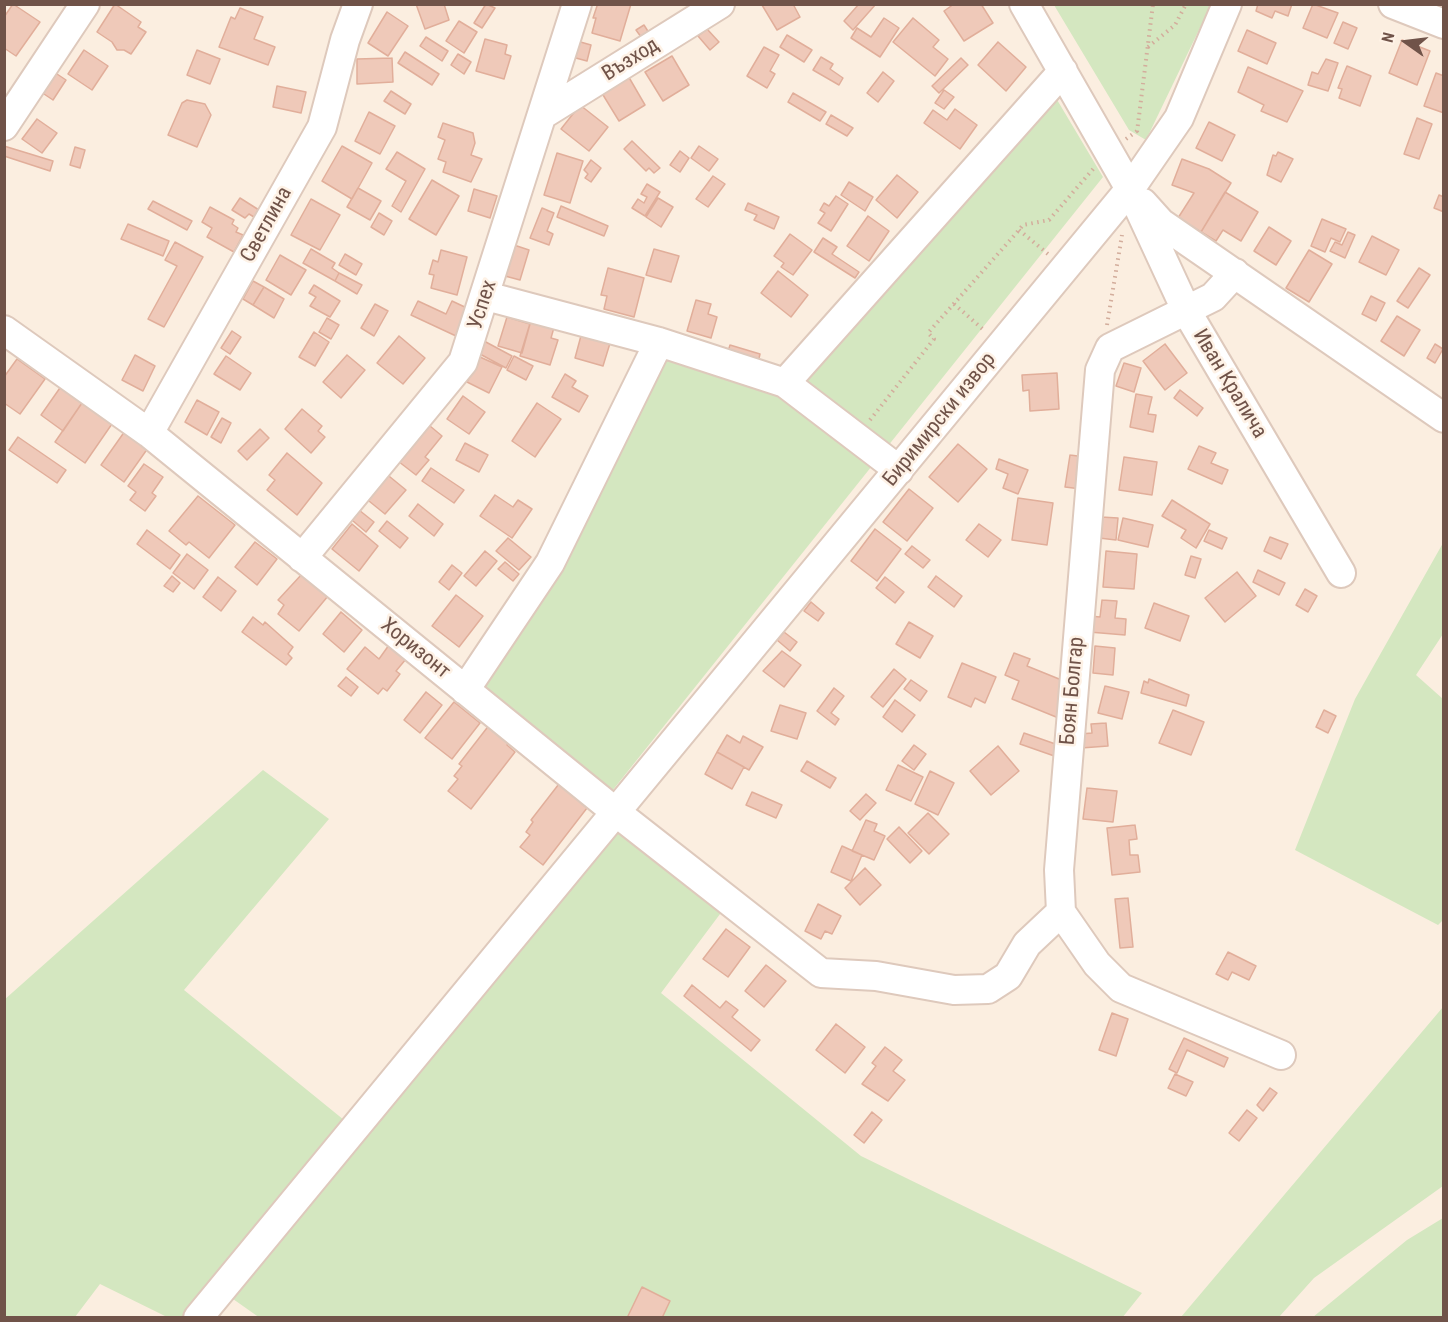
<!DOCTYPE html>
<html>
<head>
<meta charset="utf-8">
<style>
	body { margin:0 }
	#map { position:relative; width:1448px; height:1322px; overflow:hidden; background:#fbeee0; font-family:"Roboto Condensed",sans-serif }
	canvas { display:block }
	.frame { position:absolute; inset:0; border:6px solid #705349; pointer-events:none }
	.north { position:absolute; left:1376px; top:12px; width:60px; height:60px; -webkit-text-stroke:4px #fef2e6; paint-order:stroke; rotate:284deg; font-size:16px; font-weight:700; line-height:24px; text-align:center; color:#705349 }
	.north::after { content:''; display:block; margin:auto; width:21px; height:27px; background:#705349; clip-path:polygon(50% 0,100% 100%,50% 72%,0 100%) }
</style>
</head>
<body>
<div id="map">
<canvas width="1448" height="1322"></canvas>
<div class="frame"></div>
<div class="north">N</div>
</div>
<script>
const c = document.querySelector('canvas').getContext('2d');
c.lineJoin = 'round';
function paint(path, color) {
  c.fillStyle = color;
  c.fill(path, 'evenodd');
}
function poly(rows) {
  const path = new Path2D();
  for (const r of rows) {
    path.moveTo(r[0], r[1]);
    for (let i = 2; i < r.length; i += 2) path.lineTo(r[i], r[i + 1]);
  }
  return path;
}
function stroke(path, color, width, dash) {
  c.strokeStyle = color;
  c.lineWidth = width;
  c.lineCap = dash ? 'butt' : 'round';
  c.setLineDash(dash || []);
  c.stroke(path);
}
function write(font, color, halo, rows, align = 'center') {
  c.font = font + ' "Roboto Condensed",sans-serif';
  c.lineWidth = 5;
  c.setLineDash([]);
  c.textBaseline = 'middle';
  c.strokeStyle = halo;
  c.fillStyle = color;
  for (const [text, x, y, turn = 0] of rows) {
    c.save();
    c.translate(x, y);
    c.rotate((+turn || 0) * Math.PI / 180);
    c.textAlign = isNaN(turn) ? turn : align;
    if (halo) c.strokeText(text, 0, 0);
    c.fillText(text, 0, 0);
    c.restore();
  }
}
paint(poly([
	[1054,5,1211,5,1146,140,1129,130],
	[1056,98,1103,177,612,791,480,686,564,567,669,355,791,397],
	[1443,543,1443,634,1416,675,1443,699,1444,919,1438,925,1295,850,1355,699],
	[263,770,329,819,184,990,344,1120,183,1317,167,1317,100,1284,75,1317,5,1317,4,1000],
	[617,813,729,902,661,993,861,1156,1142,1293,1122,1318,260,1318,233,1299,612,838],
	[1443,1007,1443,1186,1314,1278,1279,1317,1181,1317],
	[1443,1218,1443,1317,1313,1317,1407,1240]
]), '#d4e7c0');
const building = poly([
	[13,4,40,22,16,56,4,48,4,17,13,4],
	[115,4,141,22,138,27,146,32,131,54,124,50,117,50,112,42,97,32,115,4],
	[416,4,444,4,449,20,425,29,416,4],
	[486,4,495,8,482,28,474,23,486,4],
	[600,4,631,4,620,41,592,33,596,18,593,18,597,6,600,4],
	[793,4,800,17,777,30,762,5,793,4],
	[859,4,876,4,853,30,844,21,859,4],
	[954,4,981,4,993,23,964,41,944,11,954,4],
	[1258,4,1292,4,1288,16,1275,11,1272,18,1256,11,1258,4],
	[1313,4,1338,13,1327,38,1303,28,1313,4],
	[240,8,263,17,254,39,275,47,268,65,219,47,231,17,235,19,240,8],
	[387,12,408,26,388,56,368,43,387,12],
	[884,18,899,28,880,57,851,38,857,28,871,37,884,18],
	[913,18,939,40,933,47,948,59,935,76,893,42,913,18],
	[459,21,477,32,464,53,446,41,459,21],
	[1343,22,1357,28,1348,49,1334,43,1343,22],
	[644,25,651,36,644,41,636,30,644,25],
	[707,29,719,42,710,50,698,36,707,29],
	[1247,30,1276,43,1267,64,1238,51,1247,30],
	[787,35,812,50,804,62,780,47,787,35],
	[426,37,448,51,442,61,420,46,426,37],
	[485,39,507,45,505,54,511,56,504,79,476,71,485,39],
	[1402,40,1430,51,1417,85,1389,73,1402,40],
	[577,41,591,45,587,61,572,57,577,41],
	[998,42,1026,67,1006,91,978,65,998,42],
	[764,47,779,55,770,71,775,74,767,88,747,76,764,47],
	[84,50,108,66,92,90,68,74,84,50],
	[197,50,220,59,210,84,187,75,197,50],
	[405,52,439,74,432,85,398,63,405,52],
	[458,54,471,62,464,74,451,65,458,54],
	[672,56,689,85,663,101,645,72,672,56],
	[821,57,833,64,830,69,843,78,839,85,813,70,821,57],
	[392,58,393,82,357,84,357,59,392,58],
	[961,58,968,65,939,93,932,86,961,58],
	[1326,59,1338,63,1328,91,1308,85,1312,72,1318,74,1326,59],
	[1347,66,1371,76,1360,106,1339,98,1342,89,1338,88,1347,66],
	[1248,67,1303,91,1287,122,1261,111,1264,105,1238,92,1248,67],
	[54,72,66,80,53,100,41,92,54,72],
	[883,72,894,81,878,102,867,93,883,72],
	[1436,73,1444,76,1444,113,1424,106,1436,73],
	[627,74,645,105,619,121,600,90,627,74],
	[277,86,306,92,301,113,273,107,277,86],
	[944,90,954,97,944,109,935,103,944,90],
	[391,91,411,104,405,114,384,101,391,91],
	[793,93,826,112,820,121,788,102,793,93],
	[187,100,205,104,211,115,197,147,168,135,182,103,187,100],
	[580,105,608,127,589,151,561,129,580,105],
	[955,109,977,125,960,149,924,123,933,110,947,120,955,109],
	[369,112,395,126,380,154,355,141,369,112],
	[831,115,853,128,847,136,826,124,831,115],
	[1417,118,1432,124,1419,159,1404,154,1417,118],
	[37,119,57,133,42,153,22,139,37,119],
	[1209,122,1235,135,1222,161,1196,148,1209,122],
	[443,123,473,133,475,143,471,155,482,159,471,182,443,172,446,162,438,159,445,140,438,137,443,123],
	[632,141,660,168,654,173,649,168,646,171,624,149,632,141],
	[4,146,53,161,50,171,4,156,4,146],
	[342,146,372,163,352,199,322,181,342,146],
	[699,146,718,159,709,171,691,158,699,146],
	[75,147,85,150,80,168,70,165,75,147],
	[680,151,689,158,680,172,670,165,680,151],
	[397,152,425,169,401,212,392,206,406,181,386,169,397,152],
	[1278,152,1293,159,1281,182,1267,175,1273,155,1276,156,1278,152],
	[557,153,583,161,570,203,544,195,557,153],
	[1182,159,1209,169,1231,183,1201,232,1178,218,1194,193,1172,185,1182,159],
	[591,160,601,168,591,182,585,178,588,174,584,170,591,160],
	[897,175,918,192,897,218,876,200,897,175],
	[713,176,725,184,708,207,696,199,713,176],
	[432,180,459,196,436,235,409,219,432,180],
	[849,182,873,197,865,211,841,195,849,182],
	[647,184,660,192,645,216,632,208,638,199,644,203,647,197,641,194,647,184],
	[358,188,381,201,370,220,347,207,358,188],
	[474,189,497,196,490,218,468,211,474,189],
	[1225,192,1258,212,1241,241,1223,230,1216,241,1201,232,1225,192],
	[1439,195,1444,197,1444,212,1434,208,1439,195],
	[836,196,848,204,831,231,818,223,825,213,820,210,824,203,829,206,836,196],
	[240,198,259,210,254,217,249,214,245,218,232,210,240,198],
	[658,198,673,207,661,227,646,217,658,198],
	[311,199,340,215,320,250,291,235,311,199],
	[153,201,192,221,187,230,148,209,153,201],
	[748,203,779,217,774,229,754,220,757,215,745,210,748,203],
	[561,206,608,226,604,236,557,217,561,206],
	[210,207,234,220,232,224,238,228,236,232,243,235,234,252,207,237,212,228,202,222,210,207],
	[542,208,554,213,547,231,553,234,549,245,530,238,542,208],
	[379,213,392,221,384,235,371,227,379,213],
	[868,216,889,231,869,261,847,246,868,216],
	[1322,219,1346,229,1340,242,1331,238,1325,252,1311,246,1322,219],
	[128,224,169,241,163,256,121,239,128,224],
	[1269,227,1291,241,1276,265,1254,251,1269,227],
	[1348,232,1355,235,1345,258,1330,251,1335,242,1342,245,1348,232],
	[790,234,812,250,793,275,781,267,784,263,774,256,790,234],
	[1372,236,1399,250,1386,275,1359,262,1372,236],
	[823,238,837,247,832,254,859,272,855,278,814,252,823,238],
	[175,242,203,257,164,327,148,319,177,266,165,260,175,242],
	[514,245,529,250,520,280,505,276,514,245],
	[311,249,335,263,332,268,339,273,335,281,303,263,311,249],
	[654,249,679,256,671,282,646,275,654,249],
	[441,250,467,257,457,295,431,288,434,275,429,274,433,260,438,262,441,250],
	[1309,250,1332,264,1309,302,1286,288,1309,250],
	[345,254,362,264,356,275,339,265,345,254],
	[280,255,306,270,291,295,266,280,280,255],
	[608,268,644,278,634,317,604,309,607,296,601,295,608,268],
	[1419,268,1430,275,1408,308,1397,301,1419,268],
	[778,271,808,295,791,317,761,293,778,271],
	[339,273,362,285,357,294,335,281,339,273],
	[253,281,264,287,253,305,243,299,253,281],
	[314,285,340,301,330,317,310,306,316,297,309,293,314,285],
	[264,287,284,299,274,318,253,305,264,287],
	[1371,296,1385,303,1376,321,1362,314,1371,296],
	[696,300,711,304,708,314,717,317,711,338,687,331,696,300],
	[418,301,446,314,452,301,469,309,456,336,411,315,418,301],
	[375,304,388,311,374,336,361,328,375,304],
	[1397,316,1420,330,1404,356,1381,341,1397,316],
	[507,317,530,324,522,353,498,346,507,317],
	[532,317,555,324,551,338,558,340,550,365,520,356,532,317],
	[327,318,339,325,331,339,319,332,327,318],
	[232,331,241,337,230,354,221,348,232,331],
	[314,332,329,342,315,366,299,357,314,332],
	[582,332,611,340,603,366,575,358,582,332],
	[399,336,425,358,403,384,377,363,399,336],
	[484,341,512,356,506,368,478,353,484,341],
	[1165,344,1187,373,1165,390,1143,361,1165,344],
	[1435,344,1443,349,1435,363,1427,358,1435,344],
	[730,345,760,354,757,367,726,358,730,345],
	[135,355,155,366,143,391,122,380,135,355],
	[347,355,365,370,341,398,323,382,347,355],
	[226,356,251,373,240,390,214,374,226,356],
	[514,356,533,366,526,380,507,370,514,356],
	[480,357,502,367,489,393,467,382,480,357],
	[17,359,45,379,20,414,4,403,4,377,17,359],
	[1124,363,1141,368,1134,392,1116,386,1124,363],
	[1057,373,1059,409,1030,411,1029,390,1023,391,1022,375,1057,373],
	[565,374,576,381,572,387,588,396,579,412,552,397,565,374],
	[62,385,84,400,63,431,41,415,62,385],
	[1180,390,1203,408,1197,416,1174,398,1180,390],
	[1136,394,1152,397,1148,414,1156,415,1153,432,1130,427,1136,394],
	[463,396,485,412,469,434,447,419,463,396],
	[84,400,114,421,85,463,55,442,84,400],
	[197,400,219,412,207,435,185,422,197,400],
	[537,403,561,419,535,457,512,441,537,403],
	[302,409,322,426,318,431,325,437,311,453,285,429,302,409],
	[222,418,231,423,221,443,211,437,222,418],
	[424,421,442,436,425,457,429,460,416,475,394,458,424,421],
	[260,429,269,438,247,460,238,451,260,429],
	[125,431,148,448,124,482,101,465,125,431],
	[18,437,66,470,57,483,9,450,18,437],
	[465,443,488,455,479,472,456,460,465,443],
	[958,444,987,469,958,502,929,477,958,444],
	[1199,446,1216,453,1211,463,1228,470,1222,484,1188,469,1199,446],
	[287,453,322,483,297,515,267,490,275,480,269,475,287,453],
	[1070,455,1085,457,1081,489,1065,487,1070,455],
	[1124,457,1157,462,1152,495,1119,490,1124,457],
	[999,459,1028,470,1018,494,1003,488,1008,474,996,469,999,459],
	[144,464,163,477,152,493,156,496,145,511,130,500,136,492,128,486,144,464],
	[431,468,464,490,454,503,422,481,431,468],
	[384,472,406,490,385,514,364,497,384,472],
	[909,489,933,508,907,541,883,522,909,489],
	[495,495,513,507,518,500,532,509,512,538,480,516,495,495],
	[198,496,235,525,209,558,189,542,186,545,169,531,198,496],
	[1018,498,1053,503,1047,545,1012,540,1018,498],
	[1172,500,1210,524,1196,548,1181,538,1186,530,1162,516,1172,500],
	[418,504,443,524,434,536,409,516,418,504],
	[354,506,374,522,366,532,346,515,354,506],
	[1101,517,1118,518,1116,540,1099,538,1101,517],
	[1123,518,1153,525,1148,547,1118,540,1123,518],
	[387,521,408,538,400,548,379,531,387,521],
	[352,524,378,546,359,571,332,549,352,524],
	[979,524,1001,540,988,557,966,540,979,524],
	[875,529,901,549,877,581,851,561,875,529],
	[147,530,180,555,170,569,137,544,147,530],
	[1209,530,1227,538,1222,549,1204,541,1209,530],
	[1270,537,1288,544,1281,559,1264,551,1270,537],
	[508,538,531,557,519,570,496,551,508,538],
	[255,542,277,559,257,585,235,567,255,542],
	[912,546,930,560,923,568,905,554,912,546],
	[485,551,497,561,476,586,464,576,485,551],
	[1106,551,1137,554,1134,589,1103,587,1106,551],
	[187,554,208,570,194,589,173,573,187,554],
	[1191,556,1201,559,1195,578,1185,575,1191,556],
	[505,562,519,574,513,581,498,569,505,562],
	[452,565,462,573,449,590,439,582,452,565],
	[1258,570,1285,583,1279,595,1253,582,1258,570],
	[1237,572,1256,596,1225,622,1205,598,1237,572],
	[302,574,328,596,299,631,278,614,284,605,278,600,302,574],
	[172,576,180,583,173,592,164,586,172,576],
	[936,576,962,596,954,607,928,587,936,576],
	[218,577,236,591,221,611,203,597,218,577],
	[885,577,904,592,895,603,876,588,885,577],
	[1305,589,1317,596,1308,612,1296,605,1305,589],
	[456,595,483,616,459,647,432,626,456,595],
	[1102,600,1117,601,1115,618,1126,619,1125,635,1089,632,1090,616,1100,617,1102,600],
	[811,602,824,613,818,621,804,611,811,602],
	[1154,603,1189,616,1180,641,1145,628,1154,603],
	[341,612,362,630,344,652,323,634,341,612],
	[253,617,263,625,265,622,293,647,288,654,292,658,286,665,242,632,253,617],
	[909,622,933,636,920,658,896,644,909,622],
	[784,632,797,642,790,651,777,640,784,632],
	[389,645,406,659,396,671,400,674,387,691,383,688,378,694,347,669,365,647,379,659,389,645],
	[1095,646,1115,648,1113,675,1093,673,1095,646],
	[782,651,801,665,784,687,763,671,782,651],
	[1014,653,1030,659,1027,666,1064,681,1061,719,1012,699,1019,681,1005,675,1014,653],
	[962,663,996,677,985,703,975,698,971,707,948,697,962,663],
	[894,669,906,679,883,707,871,697,894,669],
	[346,677,358,687,351,696,338,686,346,677],
	[1149,679,1189,695,1186,706,1141,693,1144,681,1148,683,1149,679],
	[911,680,927,691,920,701,904,689,911,680],
	[1105,686,1129,692,1122,719,1098,713,1105,686],
	[834,688,844,696,831,713,839,719,835,725,817,711,834,688],
	[426,692,442,705,420,733,404,720,426,692],
	[895,700,915,715,902,732,883,717,895,700],
	[454,702,480,723,452,759,425,738,454,702],
	[780,705,806,713,797,739,771,731,780,705],
	[1173,710,1204,722,1191,755,1159,743,1173,710],
	[1324,710,1336,716,1328,733,1316,727,1324,710],
	[1106,723,1108,746,1081,748,1080,734,1092,733,1091,724,1106,723],
	[490,724,511,741,507,745,515,752,471,809,448,791,458,779,454,776,462,766,459,764,490,724],
	[1024,733,1064,747,1060,758,1020,744,1024,733],
	[727,735,740,743,743,736,763,747,749,770,717,752,727,735],
	[914,745,926,754,914,770,902,761,914,745],
	[998,746,1019,771,991,795,970,771,998,746],
	[717,752,744,767,732,789,705,774,717,752],
	[807,761,836,778,830,788,801,771,807,761],
	[898,765,923,777,911,801,886,790,898,765],
	[930,771,954,783,938,815,915,804,930,771],
	[562,780,583,797,580,802,587,808,543,865,520,847,530,835,526,832,533,822,531,820,562,780],
	[1087,788,1117,791,1113,822,1083,819,1087,788],
	[752,792,782,805,776,818,746,805,752,792],
	[866,794,876,803,860,820,850,811,866,794],
	[928,813,949,834,929,854,908,833,928,813],
	[866,820,877,824,874,831,885,836,874,860,852,851,866,820],
	[1135,825,1137,839,1129,840,1130,855,1138,855,1140,872,1112,875,1107,828,1135,825],
	[899,827,922,851,910,863,887,839,899,827],
	[842,846,862,855,851,881,831,872,842,846],
	[865,868,881,885,860,905,845,888,865,868],
	[1128,898,1133,947,1120,948,1115,899,1128,898],
	[818,904,841,916,832,934,825,931,821,939,805,931,818,904],
	[726,929,750,947,728,977,703,959,726,929],
	[1228,952,1256,966,1249,980,1232,972,1228,980,1216,974,1228,952],
	[766,965,786,981,764,1007,745,991,766,965],
	[692,985,720,1008,726,1001,738,1010,732,1017,760,1040,751,1051,684,996,692,985],
	[1112,1013,1128,1019,1116,1056,1099,1050,1112,1013],
	[836,1024,865,1047,845,1073,816,1050,836,1024],
	[1184,1038,1228,1058,1224,1067,1187,1050,1177,1073,1169,1069,1184,1038],
	[885,1047,902,1060,893,1071,905,1080,888,1101,862,1084,876,1066,872,1063,885,1047],
	[1175,1074,1193,1082,1186,1096,1168,1088,1175,1074],
	[1270,1088,1277,1093,1263,1111,1257,1105,1270,1088],
	[1247,1110,1257,1118,1239,1141,1229,1133,1247,1110],
	[872,1112,882,1120,864,1143,854,1135,872,1112],
	[642,1287,670,1301,662,1318,627,1318,642,1287]
]);
paint(building, '#efc9b9');
stroke(building, '#e1ae9a', 1.5);
const minor = poly([
	[1024,4,1130,189,1187,312,1341,573],
	[1393,4,1444,24],
	[542,115,720,4],
	[4,126,85,4],
	[1143,203,1161,223,1444,418],
	[1235,273,1213,297,1110,348,1100,370,1059,870,1061,912,1097,964,1121,988,1281,1055],
	[486,296,659,342,785,383,899,470],
	[4,330,149,433,617,813,821,973,876,976,954,990,988,989,1008,976,1027,944,1061,912],
	[785,383,1063,71],
	[149,433,322,127,345,40,358,4],
	[302,558,463,362,577,4],
	[465,690,550,563,659,342],
	[198,1318,1130,189,1179,118,1227,4]
]);
stroke(minor, '#dec9bc', 32);
stroke(poly([
	[1148,47,1175,25,1186,4],
	[1137,132,1153,4],
	[1126,139,1137,131],
	[1019,230,1048,254],
	[954,304,985,331],
	[1107,325,1122,235],
	[870,420,934,339,928,333,1019,230,1023,225,1049,220,1094,168]
]), '#d3ad9c', 4, [1.5, 4.5]);
stroke(minor, '#fff', 28);
write('21px', '#705349', '#fef2e6', [
	["Възход",631,60,-32],
	["Светлина",267,225,-61],
	["Успех",483,305,-72],
	["Иван Кралича",1229,384,59],
	["Биримирски извор",940,420,-51],
	["Хоризонт",415,649,39],
	["Боян Болгар",1073,691,-85]
]);
</script>
</body>
</html>
